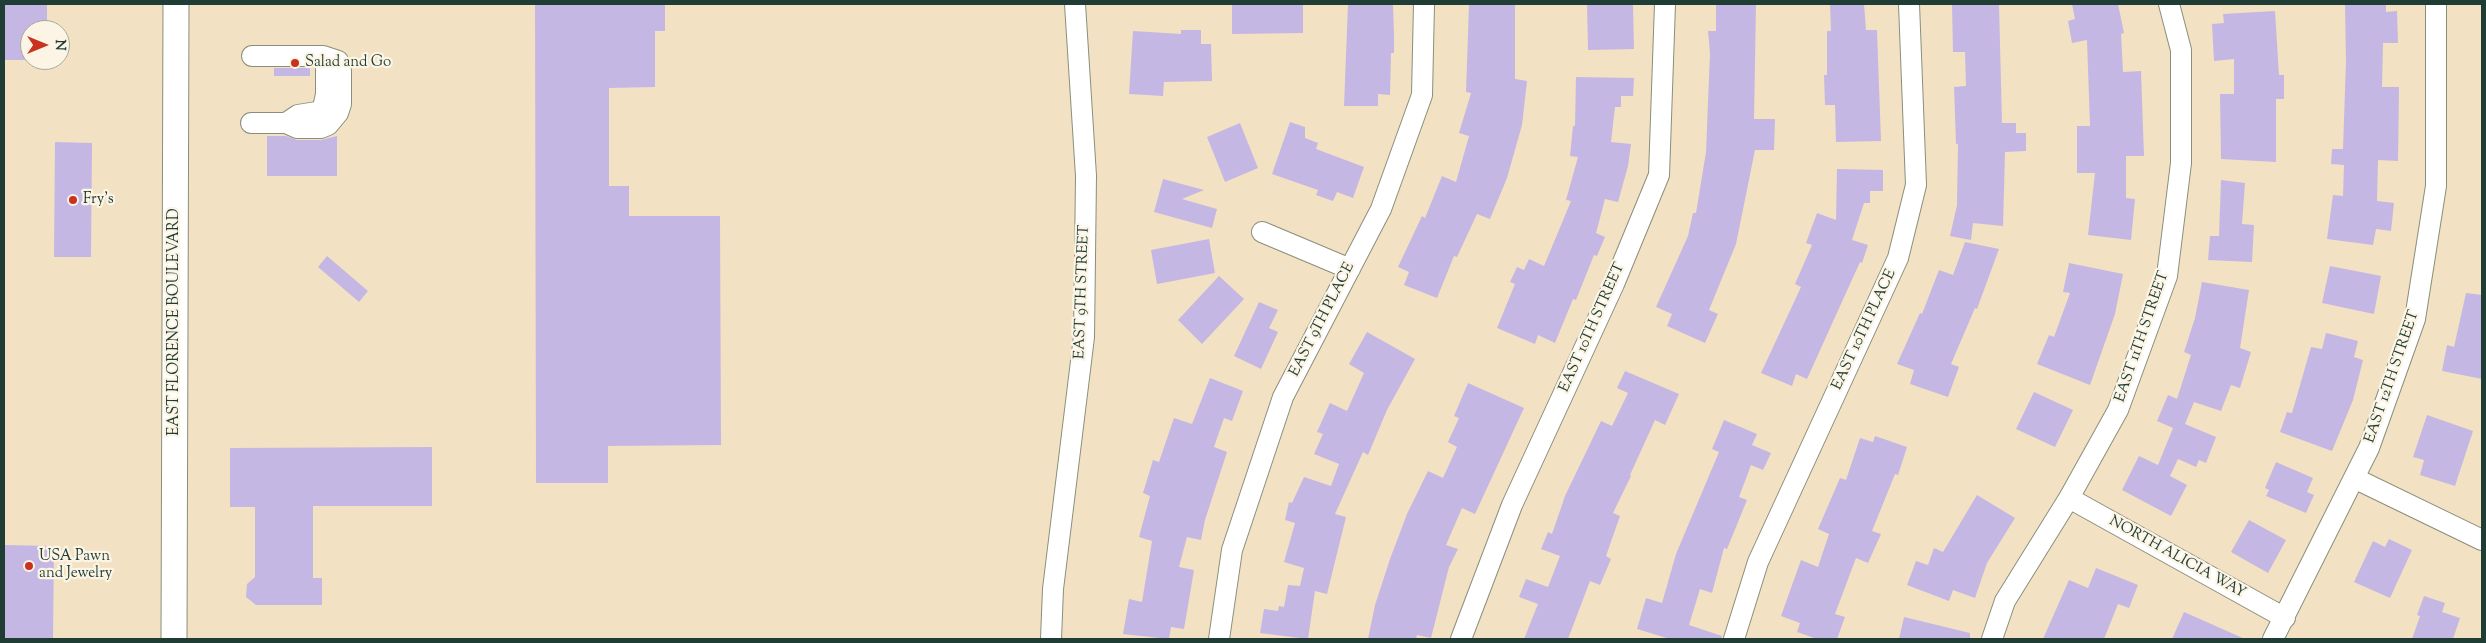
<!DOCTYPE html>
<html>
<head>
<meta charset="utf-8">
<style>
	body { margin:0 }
	#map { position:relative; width:2486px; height:643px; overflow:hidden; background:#f3e1c3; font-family:"Sorts Mill Goudy",serif }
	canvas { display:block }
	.frame { position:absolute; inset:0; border:5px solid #1f3d34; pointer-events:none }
	.north { position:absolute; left:20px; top:20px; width:50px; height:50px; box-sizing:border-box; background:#fcf5e5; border:1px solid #a4ab9e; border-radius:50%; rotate:90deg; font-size:14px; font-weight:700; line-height:20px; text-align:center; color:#1f3d34 }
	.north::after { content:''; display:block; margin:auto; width:18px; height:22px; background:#c8321e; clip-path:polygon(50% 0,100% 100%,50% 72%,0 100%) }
</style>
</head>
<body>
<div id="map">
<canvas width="2486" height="643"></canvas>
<div class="frame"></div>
<div class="north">N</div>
</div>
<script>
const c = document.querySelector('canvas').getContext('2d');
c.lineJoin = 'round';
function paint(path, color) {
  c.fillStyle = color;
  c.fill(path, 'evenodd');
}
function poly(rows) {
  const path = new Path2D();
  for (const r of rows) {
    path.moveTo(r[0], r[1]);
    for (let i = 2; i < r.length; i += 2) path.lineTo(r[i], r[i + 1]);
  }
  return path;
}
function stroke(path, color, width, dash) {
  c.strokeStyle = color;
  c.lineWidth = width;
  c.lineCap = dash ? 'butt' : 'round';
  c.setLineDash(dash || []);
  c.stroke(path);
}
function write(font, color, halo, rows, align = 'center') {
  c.font = font + ' "Sorts Mill Goudy",serif';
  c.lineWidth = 4.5;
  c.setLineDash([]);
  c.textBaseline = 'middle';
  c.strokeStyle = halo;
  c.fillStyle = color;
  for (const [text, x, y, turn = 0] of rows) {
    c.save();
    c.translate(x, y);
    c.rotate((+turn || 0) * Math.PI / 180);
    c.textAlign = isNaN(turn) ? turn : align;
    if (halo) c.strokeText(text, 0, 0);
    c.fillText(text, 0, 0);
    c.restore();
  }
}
paint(poly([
	[4,4,47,4,47,30,30,30,30,60,4,60],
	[535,4,665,4,665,31,655,31,655,87,609,88,609,186,629,186,629,216,720,216,721,445,608,446,608,483,536,483],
	[1232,4,1303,4,1303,33,1232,34],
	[1348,4,1393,4,1394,35,1394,53,1391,53,1390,95,1378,94,1378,106,1344,106],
	[1469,4,1515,4,1515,79,1527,81,1522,125,1507,178,1490,219,1477,214,1457,257,1454,256,1437,298,1404,285,1409,272,1398,267,1422,216,1425,218,1442,176,1456,182,1469,136,1459,133,1471,93,1466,92],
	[1587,4,1633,4,1634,49,1588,50],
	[1716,4,1756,4,1754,119,1775,119,1774,150,1755,150,1736,244,1709,310,1718,314,1705,343,1667,326,1672,314,1656,307,1688,236,1693,213,1696,213,1706,152,1710,53,1708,31,1716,31],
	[1830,4,1864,4,1866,30,1877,30,1881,141,1836,142,1835,105,1825,105,1824,75,1827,75,1827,31,1831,31],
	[1952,4,1999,4,2002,123,2016,123,2016,133,2026,133,2026,151,2005,152,2003,226,1973,223,1971,240,1950,236,1957,205,1958,144,1956,144,1954,87,1966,86,1965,52,1953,52],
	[2072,4,2118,4,2124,33,2121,34,2123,72,2141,71,2144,156,2126,156,2126,198,2135,199,2131,240,2088,235,2095,173,2077,173,2077,126,2090,126,2087,40,2072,43,2068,21,2075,19],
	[2345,4,2386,4,2386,12,2397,11,2398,43,2383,43,2382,87,2399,87,2398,161,2378,160,2377,201,2394,203,2391,231,2376,229,2373,245,2327,239,2333,195,2343,196,2344,165,2331,164,2332,149,2343,149,2346,61],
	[2275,11,2279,75,2284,75,2284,99,2276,99,2276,162,2221,159,2220,94,2234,94,2234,59,2214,61,2212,24,2224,23,2223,14],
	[1181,30,1201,30,1201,44,1211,44,1212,81,1164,82,1163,96,1129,94,1133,31,1181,34],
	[274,68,310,68,310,76,274,76],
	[1576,77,1634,78,1633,96,1621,96,1621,107,1615,107,1611,142,1631,144,1628,166,1618,202,1605,199,1596,233,1605,237,1597,256,1594,255,1576,300,1573,299,1555,343,1538,335,1535,344,1497,328,1515,284,1510,282,1517,267,1524,270,1529,259,1544,266,1571,201,1566,200,1578,157,1570,156,1573,126,1575,126],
	[1290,122,1305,127,1305,138,1318,143,1316,149,1364,167,1353,198,1337,192,1333,201,1316,195,1318,190,1272,174],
	[1240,123,1258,168,1225,182,1207,137],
	[267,136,286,136,297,140,321,140,337,136,337,176,267,176],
	[55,142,92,143,91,257,54,257],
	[1837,169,1883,170,1883,191,1870,191,1870,203,1864,203,1852,240,1868,245,1862,263,1860,262,1807,379,1796,374,1792,386,1761,373,1801,287,1795,284,1812,245,1806,243,1817,213,1836,220],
	[1163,179,1204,190,1182,199,1217,209,1212,228,1154,212],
	[2221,180,2245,183,2242,224,2254,225,2252,262,2208,260,2210,236,2219,236],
	[1209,239,1215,273,1157,284,1151,250],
	[1965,242,1999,249,1977,309,1975,308,1951,364,1959,367,1948,397,1910,384,1914,370,1897,364,1920,313,1922,314,1939,270,1953,275],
	[327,256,368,291,359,302,318,267],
	[2069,263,2123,274,2115,314,2090,385,2037,364,2049,335,2054,337,2070,293,2063,292],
	[2330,266,2381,276,2374,314,2322,303],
	[1219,276,1244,299,1202,344,1178,320],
	[2202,282,2249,290,2240,348,2251,352,2240,388,2231,385,2221,411,2194,402,2185,424,2216,437,2206,463,2199,460,2196,467,2178,459,2170,476,2187,485,2171,516,2122,490,2139,456,2158,465,2173,428,2157,421,2168,395,2177,399,2191,355,2184,352,2195,318],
	[2466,293,2482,295,2482,379,2442,371,2447,345,2454,347],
	[1259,302,1278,310,1269,328,1278,332,1261,369,1234,356],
	[1367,332,1415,359,1387,410,1368,455,1363,452,1335,514,1346,517,1327,594,1315,591,1308,639,1260,633,1264,609,1278,611,1279,606,1284,607,1288,585,1300,586,1304,568,1284,562,1295,523,1285,520,1289,502,1292,503,1304,477,1331,486,1339,464,1314,454,1323,434,1317,432,1330,403,1347,411,1364,373,1349,364],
	[2326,333,2358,341,2354,357,2363,360,2353,400,2332,451,2280,432,2287,412,2292,413,2311,347,2322,349],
	[1625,371,1679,394,1665,425,1655,420,1630,475,1631,476,1613,513,1620,516,1606,556,1611,559,1600,585,1590,581,1568,639,1524,639,1538,604,1519,597,1526,579,1548,587,1560,556,1541,549,1548,532,1552,534,1565,496,1601,421,1612,426,1628,393,1617,388],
	[1210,378,1243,391,1232,421,1224,418,1214,447,1227,452,1205,520,1201,540,1187,537,1179,567,1194,570,1184,629,1171,627,1169,639,1123,634,1129,599,1142,602,1152,541,1139,537,1150,496,1143,493,1153,460,1159,462,1174,418,1192,424],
	[1468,383,1524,408,1475,514,1462,508,1446,545,1458,549,1449,567,1431,638,1417,635,1416,639,1368,639,1375,605,1390,559,1407,514,1428,471,1443,478,1457,447,1448,442,1459,418,1454,416],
	[2034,392,2073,410,2055,447,2016,429],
	[2427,415,2473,431,2455,486,2420,475,2424,460,2413,457],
	[1724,420,1757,434,1752,445,1771,453,1763,470,1751,465,1739,497,1747,500,1727,549,1724,548,1712,593,1700,589,1689,625,1722,636,1721,639,1670,639,1637,629,1646,598,1662,603,1676,554,1719,452,1712,449],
	[1875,436,1907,447,1898,475,1895,474,1872,531,1881,534,1868,563,1856,558,1835,614,1845,617,1837,639,1817,639,1797,632,1800,623,1781,616,1801,560,1818,567,1829,534,1818,529,1840,478,1846,480,1860,438,1873,442],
	[432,447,432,506,313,506,313,578,322,578,322,605,256,605,246,597,247,584,255,577,255,507,230,507,230,448],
	[2276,462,2313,478,2307,492,2314,495,2306,513,2266,496,2269,490,2265,488],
	[1977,495,2015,518,1987,563,1975,598,1953,590,1949,601,1907,585,1916,561,1928,565,1934,548,1943,552],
	[2249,520,2286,540,2268,573,2231,552],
	[2389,539,2412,550,2390,598,2354,582,2373,541,2385,547],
	[4,545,54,546,53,639,4,639],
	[2096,568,2138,585,2129,608,2118,604,2104,639,2043,639,2069,580,2088,588],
	[2424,596,2445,603,2442,612,2460,618,2453,639,2412,639,2420,616,2417,615],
	[2184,612,2245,639,2172,639],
	[1904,617,1970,633,1970,639,1899,639]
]), '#c5b7e3');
const minor = poly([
	[251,123,286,123,298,115,317,112,323,108,326,94,326,65,323,56,252,56],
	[286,123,297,128,321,128,328,125,338,113,341,104,341,71,338,61,323,56],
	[1262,232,1350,269],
	[2354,478,2482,540],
	[2069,498,2285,618],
	[1051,639,1053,589,1084,337,1086,176,1075,4],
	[1219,639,1232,550,1283,397,1381,209,1422,95,1424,4],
	[1461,639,1512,505,1614,284,1659,175,1665,4],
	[1734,639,1758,562,1898,258,1916,185,1909,4],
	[1992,639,2005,601,2069,498,2118,410,2167,276,2181,163,2181,50,2169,4],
	[2273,639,2369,448,2415,319,2436,186,2436,4]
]);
const major = poly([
	[174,639,176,4]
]);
stroke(minor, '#898f7c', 22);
stroke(major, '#898f7c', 27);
stroke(minor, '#fff', 20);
stroke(major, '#fff', 25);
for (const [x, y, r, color] of [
	[295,63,5,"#c8321e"],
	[73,200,5,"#c8321e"],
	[29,566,5,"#c8321e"]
]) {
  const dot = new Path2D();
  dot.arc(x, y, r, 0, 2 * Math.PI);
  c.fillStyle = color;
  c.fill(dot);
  stroke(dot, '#fcf5e5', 2);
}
write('15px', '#1f3d34', '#fcf5e5', [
	["Salad and Go",305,63],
	["Fry's",83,200],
	["USA Pawn",39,557],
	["and Jewelry",39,574]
], 'left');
write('15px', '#1f3d34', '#fcf5e5', [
	["EAST 9TH STREET",1083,292,-88],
	["EAST 9TH PLACE",1323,320,-63],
	["EAST FLORENCE BOULEVARD",175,322,-90],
	["EAST 10TH STREET",1593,328,-66],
	["EAST 10TH PLACE",1865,330,-65],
	["EAST 11TH STREET",2143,337,-71],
	["EAST 12TH STREET",2393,377,-71],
	["NORTH ALICIA WAY",2177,558,29]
]);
</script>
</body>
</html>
